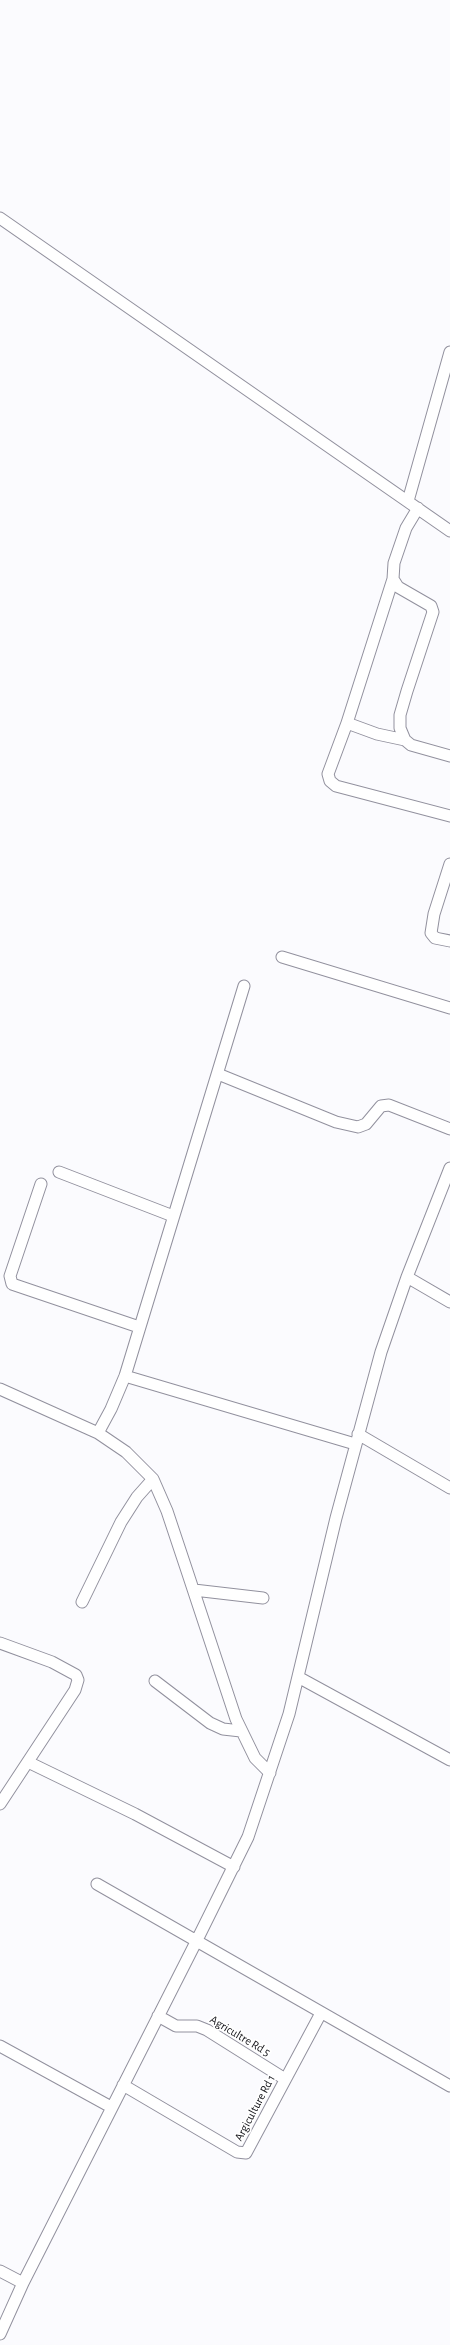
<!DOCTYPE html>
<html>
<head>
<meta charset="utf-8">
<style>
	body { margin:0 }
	canvas { display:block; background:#fbfbfe }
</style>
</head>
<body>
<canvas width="450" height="2345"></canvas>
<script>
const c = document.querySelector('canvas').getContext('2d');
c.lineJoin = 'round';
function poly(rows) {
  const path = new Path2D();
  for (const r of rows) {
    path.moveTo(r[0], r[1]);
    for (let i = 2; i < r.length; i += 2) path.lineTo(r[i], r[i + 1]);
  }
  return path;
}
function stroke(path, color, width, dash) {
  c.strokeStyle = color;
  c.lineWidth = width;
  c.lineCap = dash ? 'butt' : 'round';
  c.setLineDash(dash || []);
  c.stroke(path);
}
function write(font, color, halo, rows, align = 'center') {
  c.font = font + ' "Alegreya Sans",sans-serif';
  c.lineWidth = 3.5;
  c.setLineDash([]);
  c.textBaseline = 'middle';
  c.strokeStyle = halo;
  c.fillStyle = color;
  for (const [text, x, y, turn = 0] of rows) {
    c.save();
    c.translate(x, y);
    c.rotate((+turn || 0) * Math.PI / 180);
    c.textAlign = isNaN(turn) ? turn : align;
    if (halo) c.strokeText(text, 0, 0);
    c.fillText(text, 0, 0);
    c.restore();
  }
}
const minor = poly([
	[0,218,450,531],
	[408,501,450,352],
	[418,508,406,528,394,563,393,579,398,587,431,606,433,612,407,691,400,715,400,728,405,740,411,745,450,756],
	[393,579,347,723,377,734,405,740],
	[347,723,328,774,330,781,336,786,450,816],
	[450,864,434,914,431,933,435,938,450,941],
	[282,957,450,1008],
	[218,1074,336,1122,358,1127,366,1124,381,1106,389,1105,450,1129],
	[59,1172,173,1216],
	[41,1184,10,1276,12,1284,139,1327],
	[407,1277,450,1302],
	[125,1376,355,1444],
	[0,1389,98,1433,126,1452,153,1479,167,1511,188,1574,236,1719,255,1758,270,1773],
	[98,1433,111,1409,125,1376,244,986],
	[358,1434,450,1488],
	[194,1590,263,1598],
	[82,1602,121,1522,137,1497,153,1479],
	[0,1643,52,1662,76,1675,78,1680,75,1690,0,1804],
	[298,1677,450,1760],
	[155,1681,210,1723,223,1729,241,1731],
	[28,1762,135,1814,234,1867],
	[97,1884,450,2086],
	[158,2016,176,2026,197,2026,207,2030,285,2079],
	[0,2046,111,2107],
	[123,2085,237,2152,246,2153,321,2013],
	[0,2271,23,2283],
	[0,2334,23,2283,197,1940,248,1837,289,1714,336,1518,381,1352,407,1277,450,1168]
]);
stroke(minor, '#92919e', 13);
stroke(minor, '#fff', 11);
write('12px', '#17171c', '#fff', [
	["Agricultre Rd 5",240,2036,31],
	["Argiculture Rd 1",255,2108,-62]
]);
</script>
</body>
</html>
